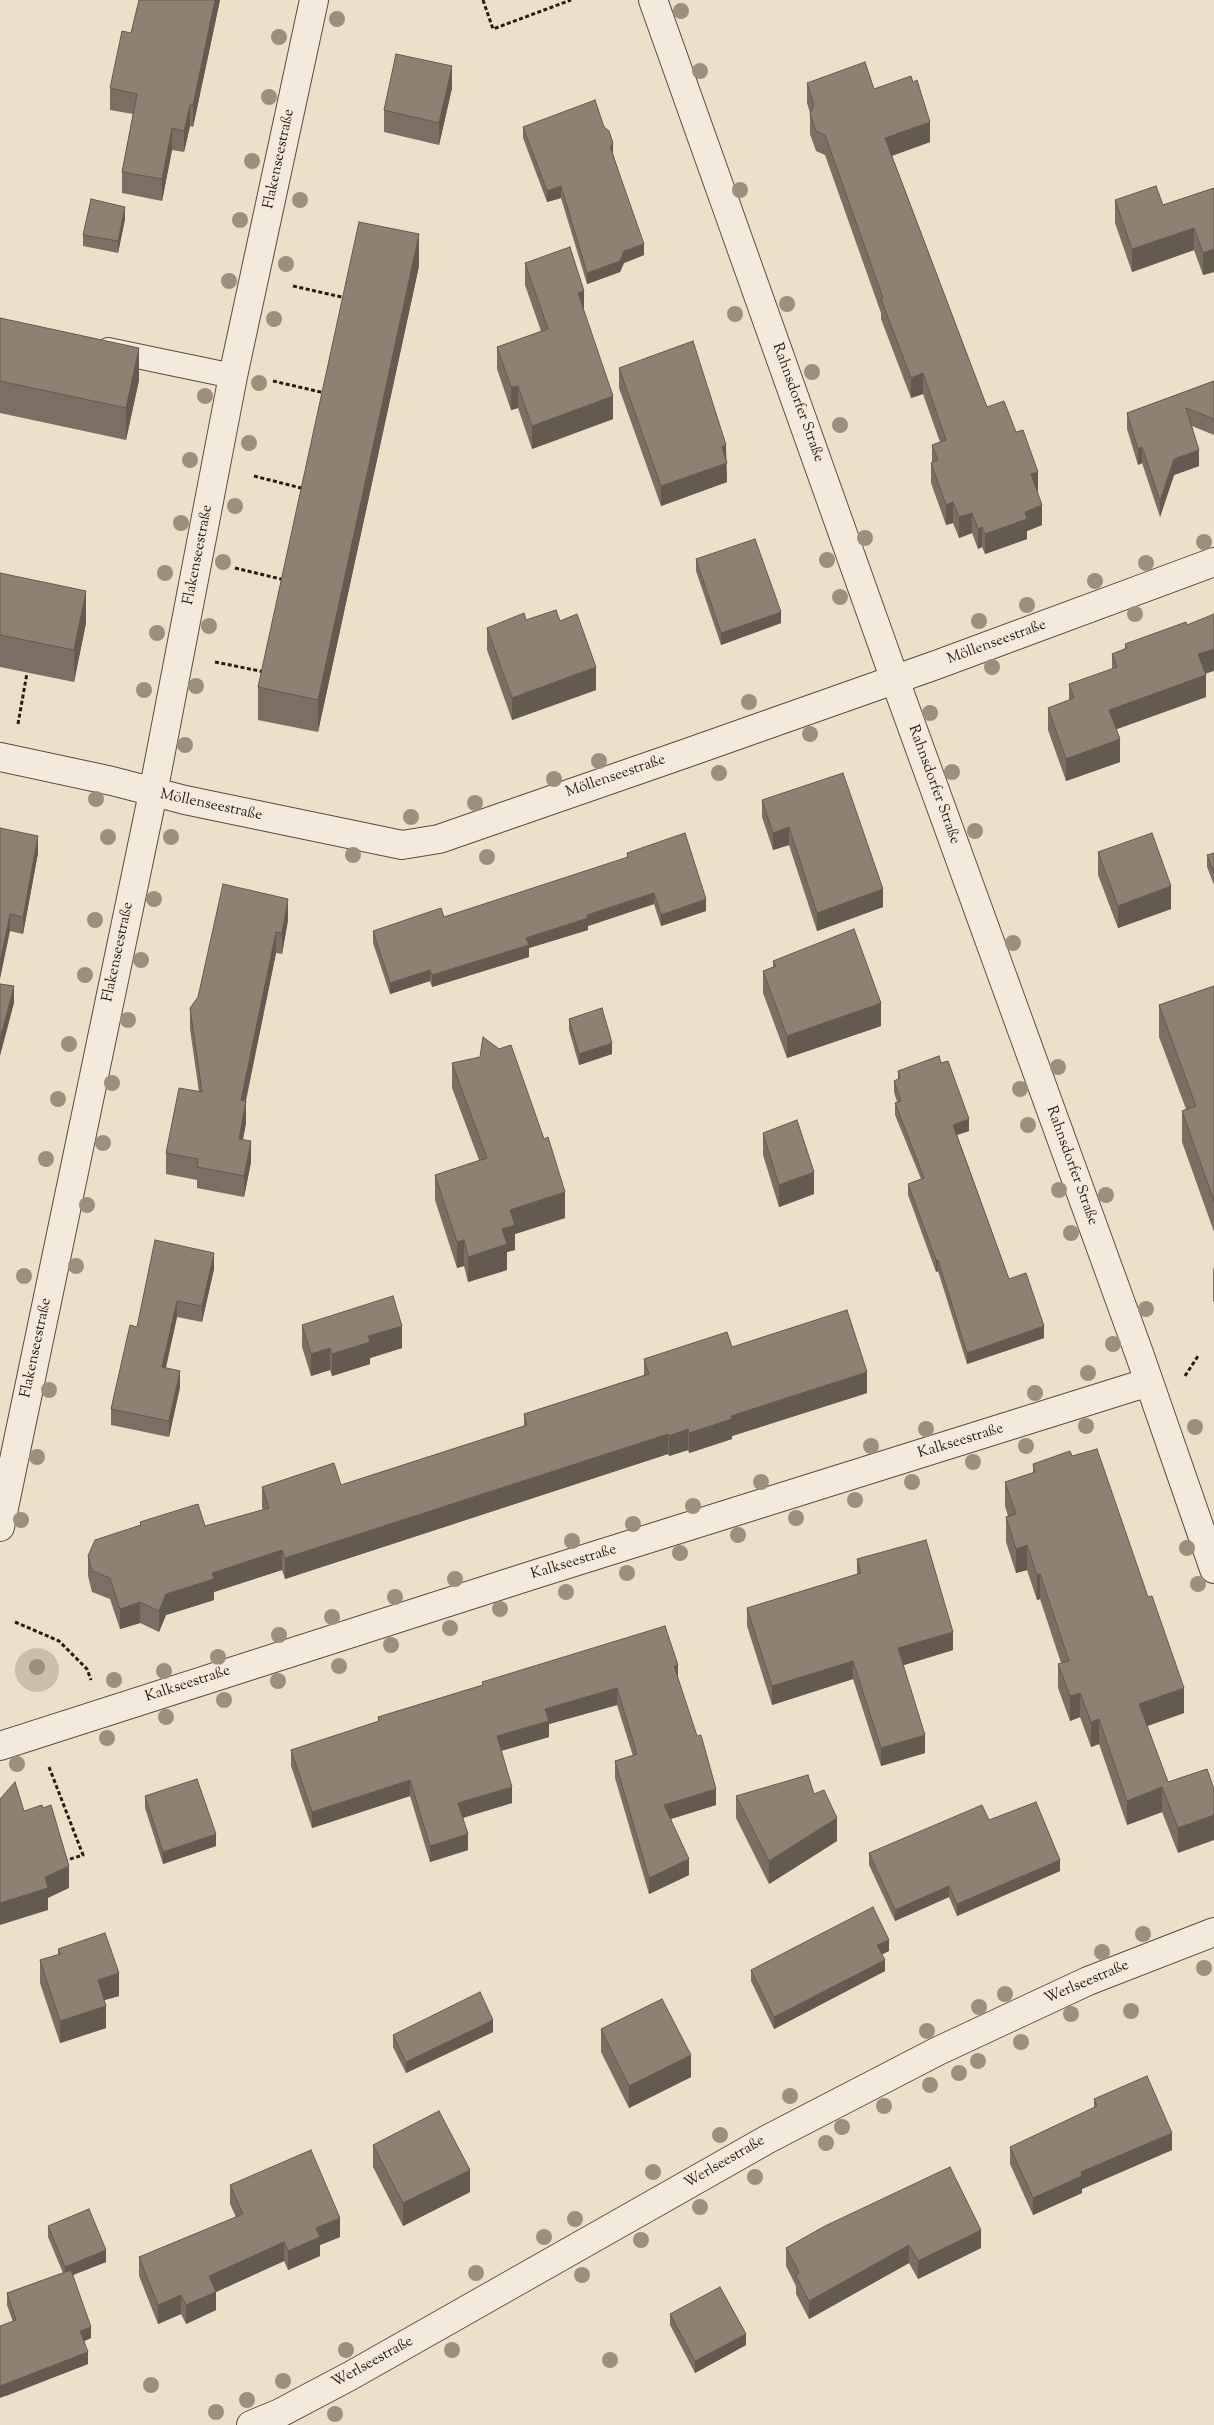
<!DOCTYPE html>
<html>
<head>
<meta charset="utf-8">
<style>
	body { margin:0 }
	canvas { display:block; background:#eedfc8 }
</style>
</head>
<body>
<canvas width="1214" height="2425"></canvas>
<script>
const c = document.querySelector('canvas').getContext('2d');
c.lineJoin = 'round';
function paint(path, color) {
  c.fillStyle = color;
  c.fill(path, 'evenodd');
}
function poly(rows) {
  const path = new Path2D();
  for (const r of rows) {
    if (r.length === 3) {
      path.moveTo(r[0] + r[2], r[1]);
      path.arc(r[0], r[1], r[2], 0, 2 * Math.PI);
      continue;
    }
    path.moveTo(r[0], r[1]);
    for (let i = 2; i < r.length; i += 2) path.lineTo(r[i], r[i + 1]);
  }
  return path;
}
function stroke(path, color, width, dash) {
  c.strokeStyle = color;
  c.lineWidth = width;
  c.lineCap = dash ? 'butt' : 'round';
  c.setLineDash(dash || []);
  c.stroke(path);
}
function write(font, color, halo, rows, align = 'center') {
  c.font = font + ' "Sorts Mill Goudy",serif';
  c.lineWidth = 4;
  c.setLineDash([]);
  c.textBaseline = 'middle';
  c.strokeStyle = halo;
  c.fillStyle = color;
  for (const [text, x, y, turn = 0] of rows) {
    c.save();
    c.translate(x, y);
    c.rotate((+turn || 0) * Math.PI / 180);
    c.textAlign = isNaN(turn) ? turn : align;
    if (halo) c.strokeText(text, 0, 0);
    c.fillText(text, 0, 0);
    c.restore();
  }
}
paint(poly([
	[37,1670,22]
]), '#cdbea9');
const service = poly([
	[108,350,233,376]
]);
const minor = poly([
	[653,0,895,680,1139,1353,1214,1569],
	[0,757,112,781,185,800,402,845,439,839,684,754,936,665,1214,562],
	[0,1527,153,793,233,376,314,0],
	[0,1746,536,1574,1149,1382],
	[251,2425,280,2413,350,2376,768,2139,938,2051,1088,1981,1214,1932]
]);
stroke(service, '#5c4b41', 26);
stroke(minor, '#5c4b41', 30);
stroke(poly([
	[483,0,493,29,571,0],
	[293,286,346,298],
	[273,381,325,393],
	[254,476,305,489],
	[235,568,285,580],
	[215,662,265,672],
	[18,724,27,673],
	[1185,1376,1198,1356],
	[15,1622,59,1641,87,1669,91,1680],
	[49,1767,83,1855,64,1861]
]), '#2b1a14', 3, [4, 2.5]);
stroke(service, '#f4eadb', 24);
stroke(minor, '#f4eadb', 28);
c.fillStyle = '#9e8e7e';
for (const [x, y] of [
	[681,11],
	[337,19],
	[279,37],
	[700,71],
	[269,97],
	[252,161],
	[740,190],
	[300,200],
	[240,220],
	[286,264],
	[229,281],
	[787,304],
	[735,314],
	[274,319],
	[812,372],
	[259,383],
	[205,396],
	[840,425],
	[249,443],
	[190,460],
	[235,506],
	[181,523],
	[865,538],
	[1204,542],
	[827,560],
	[223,562],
	[1146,563],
	[165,573],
	[1095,581],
	[840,597],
	[1027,605],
	[1135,614],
	[979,621],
	[209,626],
	[157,633],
	[992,667],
	[196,686],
	[144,690],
	[749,702],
	[930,713],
	[810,734],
	[185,745],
	[599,761],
	[952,772],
	[719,773],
	[554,779],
	[96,799],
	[475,803],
	[411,817],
	[975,831],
	[108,837],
	[171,837],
	[353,855],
	[487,857],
	[154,899],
	[95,920],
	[1013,943],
	[141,960],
	[85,975],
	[128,1020],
	[69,1044],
	[1058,1067],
	[112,1083],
	[1020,1089],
	[58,1099],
	[1028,1125],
	[103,1143],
	[46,1159],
	[1059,1190],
	[1106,1195],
	[87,1205],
	[1071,1233],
	[76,1266],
	[24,1276],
	[1146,1309],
	[1113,1344],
	[1088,1373],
	[49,1390],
	[1035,1393],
	[1086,1426],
	[1195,1427],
	[926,1429],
	[871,1446],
	[1026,1446],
	[37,1457],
	[973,1462],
	[761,1482],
	[912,1482],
	[855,1500],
	[693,1506],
	[796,1518],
	[21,1520],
	[633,1524],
	[738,1535],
	[572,1541],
	[1187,1548],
	[680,1553],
	[627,1573],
	[455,1579],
	[1198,1584],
	[566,1592],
	[395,1597],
	[500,1609],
	[332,1617],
	[450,1628],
	[279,1635],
	[391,1645],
	[218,1657],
	[339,1666],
	[37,1667],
	[164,1671],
	[114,1680],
	[278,1681],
	[224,1700],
	[166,1717],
	[107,1738],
	[17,1764],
	[1143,1934],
	[1102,1952],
	[1204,1968],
	[1005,1994],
	[979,2007],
	[1131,2011],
	[1071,2014],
	[927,2031],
	[1021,2042],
	[978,2061],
	[959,2073],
	[930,2085],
	[790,2096],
	[884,2106],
	[842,2127],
	[720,2135],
	[826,2143],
	[653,2172],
	[755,2177],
	[700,2207],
	[575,2219],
	[544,2237],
	[641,2240],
	[476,2273],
	[582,2275],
	[346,2350],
	[452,2350],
	[610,2360],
	[283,2381],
	[151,2385],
	[247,2400],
	[216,2412],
	[335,2414]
]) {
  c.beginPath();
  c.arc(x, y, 8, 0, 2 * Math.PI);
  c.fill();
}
paint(poly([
	[139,0,220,0,193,127,190,126,184,152,172,150,162,201,122,193,122,172,133,114,110,110,110,88,131,33],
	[807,83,874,89,930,142,892,156,987,407,1038,492,1042,525,1027,531,1027,539,985,554,982,547,978,549,972,533,959,538,953,523,946,525,931,483,931,463,932,462,932,445,940,442,923,394,911,398,881,319,881,313,825,155,816,151,810,134,810,113,807,103],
	[452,88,439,145,384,132,384,110],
	[523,127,613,153,644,255,624,263,620,272,587,284,561,198,547,202,523,138],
	[1214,188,1214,272,1203,275,1194,250,1132,272,1115,223,1115,200,1163,205],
	[125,219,118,253,83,246,83,235],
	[525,263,584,311,613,419,532,449,518,408,511,410,497,369,497,347,541,331,525,285],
	[419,266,318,732,258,720,258,687],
	[0,318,139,380,126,440,0,413],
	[619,368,726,460,727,482,661,506,619,388],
	[1214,381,1214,435,1192,426,1199,466,1174,475,1160,517,1142,463,1138,465,1127,429,1127,413],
	[696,559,781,623,721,645,696,571],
	[0,573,86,623,74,682,0,667],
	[526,620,596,690,512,720,487,650,487,628],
	[1125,644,1205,674,1206,697,1116,729,1120,762,1066,781,1048,730,1048,708,1069,700,1069,684,1112,669,1112,654,1125,649],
	[762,800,883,907,817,931,789,845,773,850,762,817],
	[0,828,38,853,23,934,10,931],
	[1098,852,1171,909,1118,928,1098,875],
	[627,853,706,911,661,926,654,904,588,926,588,930,529,948,529,957,432,987,430,981,390,994,373,943,373,931,444,917,627,858],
	[1214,853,1214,885,1207,867,1207,855],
	[288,920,282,954,276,953,246,1101,246,1123,243,1139,251,1162,244,1197,197,1188,197,1180,166,1174,166,1153,199,1092,190,1029,190,1008],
	[773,961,881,1026,787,1058,763,993,763,971,773,967],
	[1214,986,1214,1232,1182,1142,1182,1111,1186,1109,1159,1037,1159,1005],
	[569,1019,612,1054,579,1065,569,1030],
	[452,1063,565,1218,515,1234,515,1250,507,1252,507,1270,468,1282,464,1266,457,1268,435,1200,435,1175,479,1160,452,1088],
	[941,1063,969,1131,957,1135,1009,1279,1044,1338,967,1364,938,1271,936,1272,908,1195,908,1184,921,1179,895,1115,895,1103,897,1102,894,1092,894,1081,898,1079,898,1071],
	[763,1133,814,1194,779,1207,763,1155],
	[1214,1267,1214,1302,1213,1301,1213,1270],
	[214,1269,202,1322,177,1317,166,1368,180,1387,169,1437,111,1425,111,1409,137,1327],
	[302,1325,402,1348,370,1358,370,1364,332,1376,330,1370,311,1376,302,1347],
	[732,1347,867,1393,732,1436,732,1439,689,1453,688,1450,669,1456,668,1454,285,1579,282,1570,214,1592,214,1600,166,1615,159,1632,140,1623,120,1629,110,1599,92,1592,88,1576,88,1556,140,1525,140,1522,205,1526,263,1510,262,1507,262,1487,341,1485,524,1426,524,1414,644,1375,644,1359],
	[1072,1456,1184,1713,1147,1726,1168,1782,1207,1769,1178,1853,1162,1812,1127,1825,1099,1744,1091,1747,1080,1717,1070,1721,1058,1688,1058,1664,1061,1663,1040,1599,1037,1600,1027,1570,1016,1573,1006,1542,1006,1517,1008,1516,1005,1506,1005,1482,1033,1473,1033,1464],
	[857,1559,953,1650,903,1665,925,1753,881,1766,853,1679,772,1705,747,1626,747,1608,857,1574],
	[678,1678,716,1805,671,1819,689,1875,649,1894,615,1778,615,1761,633,1756,617,1705,549,1724,549,1737,501,1751,512,1803,463,1818,468,1850,430,1862,410,1796,312,1828,291,1766,291,1750,378,1722,378,1717,482,1685,482,1682],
	[814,1794,837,1841,769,1884,736,1818,736,1796],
	[145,1796,216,1846,163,1864,145,1808],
	[869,1853,1060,1871,957,1916,949,1897,895,1921,869,1865],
	[58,1949,119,1996,104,2000,106,2028,60,2043,40,1983,40,1960,58,1955],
	[889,1951,882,1954,885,1971,774,2029,751,1981,751,1970],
	[601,2029,691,2077,629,2108,601,2052],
	[493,2032,406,2073,393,2047,393,2035],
	[1094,2099,1172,2150,1082,2189,1082,2193,1033,2215,1010,2164,1010,2147,1094,2108],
	[373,2145,470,2192,403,2226,373,2167],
	[230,2185,340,2237,320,2245,320,2256,288,2270,284,2261,216,2292,216,2310,186,2324,181,2314,158,2324,139,2276,139,2257,236,2217,230,2204],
	[48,2226,106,2262,73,2275,91,2338,84,2341,88,2364,6,2396,13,2322,7,2305,7,2293,63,2273,48,2237],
	[825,2226,981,2248,918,2279,909,2263,809,2319,796,2294,796,2286,786,2266,786,2248],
	[670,2314,746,2345,695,2373,670,2325]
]), '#7c6e62');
paint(poly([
	[215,0,220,0,193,127,193,105],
	[452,66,452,88,439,145,439,123],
	[190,105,190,126,184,152,184,131],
	[930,122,930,142,885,158,885,138],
	[172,128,172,150,162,201,162,179],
	[613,143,613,154,610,147],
	[561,186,561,198,547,202,547,191],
	[125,207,125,219,118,253,118,241],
	[1194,228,1194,250,1132,272,1132,249],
	[419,234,419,266,318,732,318,700],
	[644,244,644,255,624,263,620,272,587,284,587,273,624,251],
	[1214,249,1214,272,1203,275,1203,253],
	[584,291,584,313,578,293],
	[139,348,139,380,126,440,126,408],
	[923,373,923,394,911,398,911,378],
	[518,386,518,408,511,410,511,387],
	[613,396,613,419,532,449,532,426],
	[726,445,727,482,661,506,661,486,722,447],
	[1142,447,1142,463,1138,465,1138,449],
	[1199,450,1199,466,1174,475,1160,517,1160,501,1174,459],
	[1038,472,1038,492,1031,494,1031,474],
	[953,502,953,523,946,525,946,505],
	[1042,505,1042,525,1027,531,1027,539,985,554,985,534,1025,512],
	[972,513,972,533,959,538,959,517],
	[982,527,982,547,978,549,978,529],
	[86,591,86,623,74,682,74,650],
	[781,612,781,623,721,645,721,633],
	[1214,649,1214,671,1198,676,1198,654],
	[596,667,596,690,512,720,512,698],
	[1206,675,1206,697,1109,732,1109,710],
	[1120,739,1120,762,1066,781,1066,759],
	[789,827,789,845,773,850,773,833],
	[38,836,38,853,23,934,23,917],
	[1171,886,1171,909,1118,928,1118,906],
	[883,889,883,907,817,931,817,913],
	[654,893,654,904,588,926,588,930,529,948,529,957,432,987,432,975,526,938,587,915],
	[288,899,288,920,282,954,282,933],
	[706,899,706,911,661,926,661,915],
	[10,914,10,931,0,979,0,962],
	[276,932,276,953,241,1122,241,1100],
	[430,970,430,981,390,994,390,983],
	[14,986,14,1003,0,1056,0,1039],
	[881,1003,881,1026,787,1058,787,1036],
	[612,1043,612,1054,579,1065,579,1054],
	[246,1101,246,1123,239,1160,239,1139],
	[969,1119,969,1131,953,1136,953,1125],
	[251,1141,251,1162,244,1197,244,1176],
	[814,1172,814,1194,779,1207,779,1185],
	[565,1192,565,1218,515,1234,515,1250,507,1252,507,1270,468,1282,468,1257,502,1229,510,1210],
	[464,1240,464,1266,457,1268,457,1242],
	[214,1253,214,1269,202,1322,202,1306],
	[936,1260,938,1260,938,1271,936,1272],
	[177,1301,177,1317,162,1383,162,1367],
	[402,1326,402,1348,370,1358,370,1364,332,1376,332,1354,368,1336],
	[1044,1326,1044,1338,967,1364,967,1353],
	[330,1348,330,1370,311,1376,311,1354],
	[180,1371,180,1387,169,1437,169,1421],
	[867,1372,867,1393,732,1436,732,1439,689,1453,689,1433,731,1416],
	[688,1429,688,1450,669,1456,669,1436],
	[668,1434,668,1454,285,1579,285,1558],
	[1027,1545,1027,1570,1016,1573,1016,1549],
	[282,1550,282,1570,214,1592,214,1600,166,1615,159,1632,159,1611,166,1594,212,1573],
	[1040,1574,1040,1599,1037,1600,1037,1575],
	[140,1602,140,1623,120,1629,120,1609],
	[953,1632,953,1650,898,1667,898,1648],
	[853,1661,853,1679,772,1705,772,1686],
	[678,1665,678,1681,674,1666],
	[617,1688,617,1705,549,1724,549,1737,497,1752,497,1736,545,1709],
	[1184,1688,1184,1713,1139,1729,1139,1704],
	[1080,1693,1080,1717,1070,1721,1070,1696],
	[1099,1719,1099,1744,1091,1747,1091,1722],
	[925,1735,925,1753,881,1766,881,1748],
	[410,1780,410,1796,312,1828,312,1812],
	[512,1787,512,1803,458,1819,458,1803],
	[1162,1787,1162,1812,1127,1825,1127,1801],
	[716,1789,716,1805,664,1821,664,1805],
	[1214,1815,1214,1840,1178,1853,1178,1828],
	[837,1818,837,1841,769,1884,769,1861],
	[216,1834,216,1846,163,1864,163,1852],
	[468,1834,468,1850,430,1862,430,1846],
	[689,1859,689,1875,649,1894,649,1878],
	[1060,1860,1060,1871,957,1916,957,1904],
	[69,1866,69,1888,48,1898,48,1910,0,1925,0,1903,45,1877],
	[949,1886,949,1897,895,1921,895,1910],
	[889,1940,889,1951,877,1957,877,1945],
	[885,1960,885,1971,774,2029,774,2017],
	[119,1973,119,1996,98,2002,98,1980],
	[106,2006,106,2028,60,2043,60,2021],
	[493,2020,493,2032,406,2073,406,2062],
	[691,2055,691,2077,629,2108,629,2086],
	[1172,2133,1172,2150,1082,2189,1082,2193,1033,2215,1033,2198,1081,2172],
	[470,2170,470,2192,403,2226,403,2203],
	[340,2218,340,2237,320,2245,320,2256,288,2270,288,2251,316,2228],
	[981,2230,981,2248,918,2279,918,2261],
	[284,2242,284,2261,216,2292,216,2310,186,2324,186,2305,209,2276],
	[909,2245,909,2263,809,2319,809,2301],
	[106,2250,106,2262,65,2278,65,2267],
	[181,2295,181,2314,158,2324,158,2305],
	[91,2327,91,2338,80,2343,80,2331],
	[746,2334,746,2345,695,2373,695,2361],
	[88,2352,88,2364,0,2398,0,2386]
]), '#655a50');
const building = poly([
	[139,0,215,0,193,105,190,105,184,131,172,128,162,179,122,172,137,94,110,88,122,31,131,33,139,0],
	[396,54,452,66,439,123,384,110,396,54],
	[865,62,874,89,911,76,913,82,917,80,930,122,885,138,987,407,1004,401,1016,432,1023,430,1038,472,1031,474,1042,505,1025,512,1027,519,985,534,982,527,978,529,972,513,959,517,953,502,946,505,931,463,938,460,932,445,946,440,923,373,911,378,881,299,883,298,825,135,816,131,810,114,814,105,807,83,865,62],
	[595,100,604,127,609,131,613,143,610,147,644,244,624,251,620,261,587,273,561,186,547,191,523,127,595,100],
	[1156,186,1163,205,1214,188,1214,249,1203,253,1194,228,1132,249,1115,200,1156,186],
	[91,199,125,207,118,241,83,235,91,199],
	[359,222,419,234,318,700,258,687,359,222],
	[570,247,584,291,578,293,613,396,532,426,518,386,511,387,497,347,548,329,525,263,570,247],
	[0,318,139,348,126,408,0,381,0,318],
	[693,341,726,445,722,447,727,463,661,486,619,368,693,341],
	[1214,381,1214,419,1186,408,1199,450,1174,459,1160,501,1142,447,1138,449,1127,413,1214,381],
	[755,539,781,612,721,633,696,559,755,539],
	[0,573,86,591,74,650,0,635,0,573],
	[556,610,560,621,577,614,596,667,512,698,487,628,524,613,526,620,556,610],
	[1214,614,1214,649,1198,654,1206,675,1109,710,1120,739,1066,759,1048,708,1074,698,1069,684,1117,667,1112,654,1127,648,1125,644,1186,622,1187,625,1214,614],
	[843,773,883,889,817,913,789,827,773,833,762,800,843,773],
	[0,828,38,836,23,917,10,914,0,962,0,828],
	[685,833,706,899,661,915,654,893,587,915,588,918,526,938,529,945,432,975,430,970,390,983,373,931,441,908,444,917,628,857,627,853,685,833],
	[1152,833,1171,886,1118,906,1098,852,1152,833],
	[1214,853,1214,873,1207,855,1214,853],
	[223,884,288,899,282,933,276,932,241,1100,246,1101,239,1139,251,1141,244,1176,197,1167,198,1159,166,1153,179,1088,202,1092,190,1008,198,997,223,884],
	[854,929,881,1003,787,1036,763,971,776,966,773,961,854,929],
	[0,984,14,986,0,1039,0,984],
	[1214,986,1214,1201,1182,1111,1196,1106,1159,1005,1214,986],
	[602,1008,612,1043,579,1054,569,1019,602,1008],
	[483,1037,499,1049,511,1045,544,1139,548,1137,565,1192,510,1210,515,1225,502,1229,507,1244,468,1257,464,1240,457,1242,435,1175,487,1158,452,1063,480,1057,483,1037],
	[939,1056,941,1063,948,1061,969,1119,953,1125,1009,1279,1026,1273,1044,1326,967,1353,938,1260,936,1260,908,1184,924,1178,895,1103,901,1101,894,1081,900,1078,898,1071,939,1056],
	[797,1120,814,1172,779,1185,763,1133,797,1120],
	[155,1240,214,1253,202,1306,177,1301,162,1367,180,1371,169,1421,111,1409,130,1325,137,1327,155,1240],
	[393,1296,402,1326,368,1336,370,1342,332,1354,330,1348,311,1354,302,1325,393,1296],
	[847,1310,867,1372,731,1416,732,1419,689,1433,688,1429,669,1436,668,1434,285,1558,282,1550,212,1573,214,1579,166,1594,159,1611,140,1602,120,1609,110,1578,92,1571,88,1556,95,1540,141,1525,140,1522,198,1504,205,1526,269,1508,262,1487,334,1463,341,1485,527,1425,524,1414,649,1374,644,1359,727,1332,732,1347,847,1310],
	[1097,1449,1148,1597,1152,1596,1184,1688,1139,1704,1168,1782,1207,1769,1214,1789,1214,1815,1178,1828,1162,1787,1127,1801,1099,1719,1091,1722,1080,1693,1070,1696,1058,1664,1069,1661,1040,1574,1037,1575,1027,1545,1016,1549,1006,1517,1016,1514,1005,1482,1035,1472,1033,1464,1070,1451,1072,1456,1097,1449],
	[926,1540,953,1632,898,1648,925,1735,881,1748,853,1661,772,1686,747,1608,861,1573,857,1559,926,1540],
	[665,1626,678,1665,674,1666,697,1736,701,1735,716,1789,664,1805,689,1859,649,1878,615,1761,637,1754,617,1688,545,1709,549,1721,497,1736,512,1787,458,1803,468,1834,430,1846,410,1780,312,1812,291,1750,379,1721,378,1717,483,1685,482,1682,665,1626],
	[808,1775,814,1794,824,1790,837,1818,769,1861,736,1796,808,1775],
	[197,1779,216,1834,163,1852,145,1796,197,1779],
	[15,1782,24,1811,42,1805,43,1808,51,1805,69,1866,45,1877,48,1888,0,1903,0,1799,15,1782],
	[1036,1802,1060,1860,957,1904,949,1886,895,1910,869,1853,982,1805,989,1820,1036,1802],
	[873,1907,889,1940,877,1945,885,1960,774,2017,751,1970,873,1907],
	[105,1933,119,1973,98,1980,106,2006,60,2021,40,1960,60,1954,58,1949,105,1933],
	[480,1992,493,2020,406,2062,393,2035,480,1992],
	[662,1999,691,2055,629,2086,601,2029,662,1999],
	[1147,2076,1172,2133,1081,2172,1082,2176,1033,2198,1010,2147,1097,2106,1094,2099,1147,2076],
	[439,2111,470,2170,403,2203,373,2145,439,2111],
	[311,2150,340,2218,316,2228,320,2237,288,2251,284,2242,209,2276,216,2292,186,2305,181,2295,158,2305,139,2257,243,2214,230,2185,311,2150],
	[950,2167,981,2230,918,2261,909,2245,809,2301,796,2276,799,2272,786,2248,825,2226,950,2167],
	[89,2209,106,2250,65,2267,48,2226,89,2209],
	[71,2270,91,2327,80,2331,88,2352,0,2386,0,2326,16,2320,7,2293,71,2270],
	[720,2287,746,2334,695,2361,670,2314,720,2287]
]);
paint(building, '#908072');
stroke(building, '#655a50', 1);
write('15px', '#2b1a14', '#f4eadb', [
	["Flakenseestraße",280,159,-78],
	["Rahnsdorfer Straße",797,403,70],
	["Flakenseestraße",199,555,-79],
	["Möllenseestraße",997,643,-20],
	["Möllenseestraße",616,777,-19],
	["Rahnsdorfer Straße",933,785,70],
	["Möllenseestraße",211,806,12],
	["Flakenseestraße",119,952,-78],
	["Rahnsdorfer Straße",1071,1166,70],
	["Flakenseestraße",37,1348,-78],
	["Kalkseestraße",961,1442,-17],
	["Kalkseestraße",574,1563,-17],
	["Kalkseestraße",188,1685,-18],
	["Werlseestraße",1087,1983,-23],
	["Werlseestraße",725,2163,-30],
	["Werlseestraße",373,2363,-29]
]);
</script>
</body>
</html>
